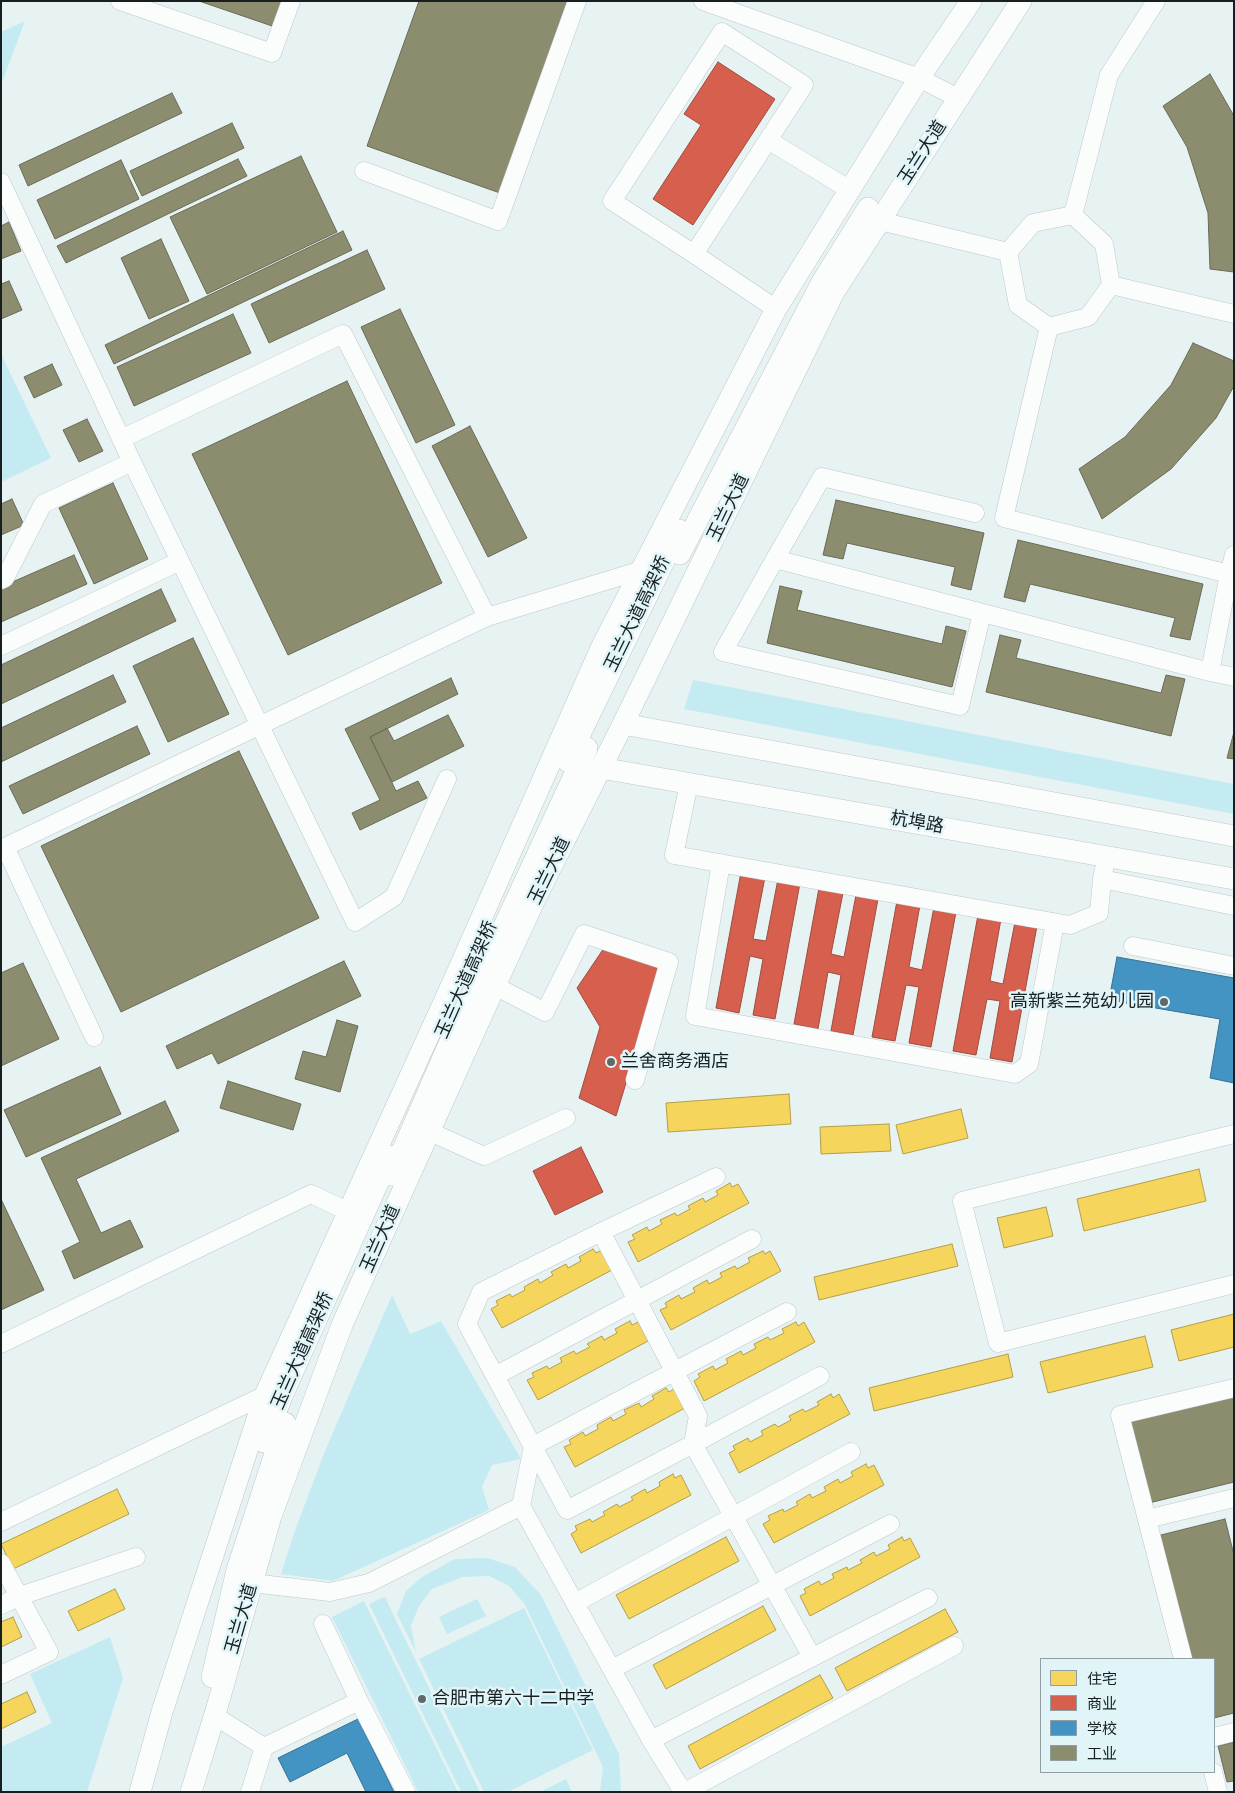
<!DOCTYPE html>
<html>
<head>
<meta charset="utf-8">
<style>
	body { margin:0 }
	#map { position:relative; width:1235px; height:1793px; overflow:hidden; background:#e7f2f3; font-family:"DejaVu Sans","Noto Sans SC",sans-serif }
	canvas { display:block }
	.frame { position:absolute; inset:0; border:2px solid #181f21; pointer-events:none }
	.legend { position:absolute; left:1040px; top:1658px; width:175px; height:115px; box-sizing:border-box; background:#e1f5f9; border:1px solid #919fa3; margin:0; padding:6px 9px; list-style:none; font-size:15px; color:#181f21 }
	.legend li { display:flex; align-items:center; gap:10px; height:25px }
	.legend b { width:25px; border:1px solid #919fa3 }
</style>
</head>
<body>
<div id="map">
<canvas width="1235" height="1793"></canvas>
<div class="frame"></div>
<ul class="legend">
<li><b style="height:14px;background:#f6d55c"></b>住宅</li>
<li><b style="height:14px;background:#d6604d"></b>商业</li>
<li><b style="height:14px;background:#4393c3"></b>学校</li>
<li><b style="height:14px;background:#8c8c6e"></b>工业</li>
</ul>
</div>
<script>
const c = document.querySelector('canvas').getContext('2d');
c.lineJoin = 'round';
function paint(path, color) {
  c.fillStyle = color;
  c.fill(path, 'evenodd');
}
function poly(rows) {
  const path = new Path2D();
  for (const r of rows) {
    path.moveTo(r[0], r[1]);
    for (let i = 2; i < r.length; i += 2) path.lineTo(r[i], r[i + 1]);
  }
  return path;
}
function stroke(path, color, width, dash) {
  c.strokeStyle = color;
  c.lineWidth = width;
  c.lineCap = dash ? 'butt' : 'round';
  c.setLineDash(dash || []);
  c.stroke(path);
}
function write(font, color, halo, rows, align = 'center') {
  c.font = font + ' "DejaVu Sans","Noto Sans SC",sans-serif';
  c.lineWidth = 5;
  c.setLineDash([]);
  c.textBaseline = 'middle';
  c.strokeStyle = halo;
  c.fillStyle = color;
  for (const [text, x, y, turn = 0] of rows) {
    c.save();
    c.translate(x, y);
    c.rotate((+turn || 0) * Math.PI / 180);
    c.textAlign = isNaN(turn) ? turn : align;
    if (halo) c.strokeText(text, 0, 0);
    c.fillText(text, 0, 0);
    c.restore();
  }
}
paint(poly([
	[25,21,1,85,1,32],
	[1,354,51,458,1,482],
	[693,680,1234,784,1234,814,684,709],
	[392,1295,410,1334,441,1321,521,1459,492,1465,482,1487,489,1510,333,1581,281,1574,294,1533,325,1451],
	[487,1558,515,1567,541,1595,619,1754,621,1792,600,1792,603,1767,524,1603,509,1586,489,1576,463,1577,432,1589,419,1606,411,1626,416,1652,397,1614,406,1591,422,1577,455,1559],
	[385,1597,394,1616,480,1792,461,1792,369,1604],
	[477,1599,486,1616,447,1634,439,1617],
	[364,1601,458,1792,418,1792,332,1617],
	[524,1608,593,1750,508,1792,484,1792,419,1659],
	[110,1637,123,1678,87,1792,1,1792,1,1747,52,1723,30,1674],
	[566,1779,572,1792,540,1792]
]), '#c5ebf2');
const homes = poly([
	[789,1094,791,1124,668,1132,666,1103,789,1094],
	[961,1109,968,1138,903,1154,896,1125,961,1109],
	[889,1124,891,1151,821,1154,820,1127,889,1124],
	[1199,1169,1206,1201,1084,1231,1077,1199,1199,1169],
	[730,1183,732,1187,738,1184,749,1203,638,1262,628,1242,635,1239,632,1235,647,1227,649,1231,662,1224,660,1220,675,1213,677,1216,690,1209,688,1206,703,1198,705,1202,718,1195,716,1191,730,1183],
	[1046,1207,1053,1236,1004,1248,997,1218,1046,1207],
	[952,1244,958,1266,819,1300,814,1277,952,1244],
	[593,1249,596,1253,602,1250,612,1270,502,1328,491,1309,498,1305,496,1301,510,1294,512,1297,525,1290,524,1287,538,1279,540,1283,553,1275,551,1272,566,1264,568,1268,581,1261,579,1257,593,1249],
	[763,1251,765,1254,770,1251,781,1271,671,1330,660,1310,667,1307,665,1303,679,1295,681,1299,695,1292,693,1288,707,1280,709,1284,722,1277,720,1273,735,1266,737,1269,750,1262,748,1258,763,1251],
	[1234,1314,1234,1347,1179,1361,1171,1330,1234,1314],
	[630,1321,632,1325,638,1322,648,1341,538,1400,527,1380,534,1377,532,1373,547,1366,549,1369,562,1362,560,1358,574,1351,576,1354,590,1347,587,1344,602,1336,604,1340,617,1333,615,1329,630,1321],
	[796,1322,798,1326,804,1322,815,1342,704,1401,694,1381,700,1377,698,1374,713,1366,715,1370,728,1363,726,1359,741,1351,743,1355,756,1348,754,1344,768,1337,770,1340,784,1333,782,1329,796,1322],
	[1145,1336,1153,1367,1048,1393,1040,1362,1145,1336],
	[1008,1354,1013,1377,874,1411,869,1388,1008,1354],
	[666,1388,669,1392,674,1389,685,1408,575,1467,564,1447,571,1444,569,1440,583,1432,585,1436,598,1429,597,1425,611,1417,613,1421,626,1414,624,1410,639,1403,641,1407,654,1399,652,1396,666,1388],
	[831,1394,833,1398,839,1394,850,1414,739,1473,729,1453,735,1450,733,1446,748,1438,750,1442,763,1435,761,1431,775,1424,778,1427,791,1420,789,1416,803,1409,805,1412,819,1405,817,1402,831,1394],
	[866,1464,868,1468,874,1465,884,1485,774,1543,763,1524,770,1520,768,1516,783,1509,784,1512,798,1505,796,1502,810,1494,812,1498,826,1491,824,1487,838,1479,840,1483,853,1476,851,1472,866,1464],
	[673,1474,675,1478,681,1475,691,1495,581,1553,571,1534,577,1530,575,1526,590,1519,592,1522,605,1515,603,1512,617,1504,619,1507,633,1500,631,1497,645,1489,647,1493,660,1486,659,1482,673,1474],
	[117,1489,129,1514,13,1569,1,1544,117,1489],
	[726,1537,739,1561,629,1619,616,1595,726,1537],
	[902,1537,904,1541,910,1538,920,1557,810,1616,800,1596,806,1593,804,1589,819,1581,821,1585,834,1578,832,1574,847,1567,848,1570,862,1563,860,1560,874,1552,876,1556,890,1549,888,1545,902,1537],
	[115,1589,125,1609,78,1631,68,1611,115,1589],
	[763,1606,776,1630,666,1689,653,1665,763,1606],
	[945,1609,958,1632,847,1691,835,1668,945,1609],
	[13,1617,22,1637,1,1647,1,1622,13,1617],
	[820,1675,833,1698,700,1769,688,1746,820,1675],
	[27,1692,36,1712,1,1729,1,1704,27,1692]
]);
paint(homes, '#f6d55c');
stroke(homes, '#b39e4a', 1);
const shops = poly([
	[718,62,775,99,693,225,653,199,701,125,684,114,718,62],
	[741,872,765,877,753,939,766,941,778,879,800,883,775,1019,753,1015,763,959,750,956,739,1013,716,1008,741,872],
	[819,888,843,893,831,954,844,957,856,895,878,899,853,1035,831,1031,841,975,828,972,818,1029,794,1024,819,888],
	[897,901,920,905,909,967,922,970,934,907,956,912,931,1047,909,1043,919,987,906,985,895,1041,872,1037,897,901],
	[978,915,1001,919,990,981,1003,984,1015,922,1037,926,1012,1062,990,1058,1000,1001,987,999,976,1055,953,1051,978,915],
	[604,948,661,967,616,1116,579,1098,600,1027,577,988,604,948],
	[581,1147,603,1192,555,1215,533,1171,581,1147]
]);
paint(shops, '#d6604d');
stroke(shops, '#9d4c40', 1);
const schools = poly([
	[1117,957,1234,978,1234,1083,1210,1078,1220,1019,1109,1000,1117,957],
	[358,1719,394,1792,366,1792,347,1753,290,1782,278,1758,358,1719]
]);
paint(schools, '#4393c3');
stroke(schools, '#367092', 1);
const industry = poly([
	[199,1,284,1,275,27,199,1],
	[419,1,568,1,500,193,367,146,419,1],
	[1210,74,1234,116,1234,272,1210,269,1208,213,1187,147,1163,106,1210,74],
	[172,93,182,113,28,186,19,165,172,93],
	[232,123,244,148,142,196,130,171,232,123],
	[301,156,337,232,207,294,170,217,301,156],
	[238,159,247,176,66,263,57,246,238,159],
	[121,160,139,199,55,239,37,200,121,160],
	[9,222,21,251,1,259,1,226,9,222],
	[343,231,352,250,114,364,105,345,343,231],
	[161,239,189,301,149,319,121,258,161,239],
	[367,250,385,289,269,343,251,304,367,250],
	[9,281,22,310,1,319,1,284,9,281],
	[400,309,455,425,416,443,361,327,400,309],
	[233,314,251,353,134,406,117,367,233,314],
	[1193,343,1234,361,1234,386,1216,418,1171,469,1102,519,1079,469,1125,437,1171,385,1193,343],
	[52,364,62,385,34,398,24,377,52,364],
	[347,381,442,583,288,655,192,454,347,381],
	[87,419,103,451,79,462,63,430,87,419],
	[470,426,527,538,488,557,432,446,470,426],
	[113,483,148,559,94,584,59,508,113,483],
	[12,499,24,525,1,535,1,504,12,499],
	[836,500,984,533,971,590,951,585,955,567,847,543,843,559,823,555,836,500],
	[1018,540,1203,584,1190,640,1170,636,1175,618,1030,584,1025,602,1004,597,1018,540],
	[74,555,87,584,1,622,1,587,74,555],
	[780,586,802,591,797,610,942,644,946,626,966,631,952,687,767,643,780,586],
	[161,589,176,621,1,704,1,665,161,589],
	[1000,635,1021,640,1016,658,1161,693,1166,675,1185,679,1171,736,986,692,1000,635],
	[193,638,229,714,168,742,133,666,193,638],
	[113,675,126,702,1,762,1,728,113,675],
	[451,678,458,694,370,737,396,791,418,781,427,798,360,830,352,813,380,800,345,729,451,678],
	[448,715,464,746,392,782,370,737,387,728,394,741,448,715],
	[137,726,150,754,23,814,9,786,137,726],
	[1234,732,1234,759,1227,758,1234,732],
	[239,751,319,918,121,1012,41,846,239,751],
	[344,961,361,996,218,1064,212,1053,177,1069,166,1046,344,961],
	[23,963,59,1039,1,1066,1,973,23,963],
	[337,1020,358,1026,340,1092,295,1079,303,1051,326,1057,337,1020],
	[100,1067,121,1114,26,1157,4,1110,100,1067],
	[228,1081,301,1104,293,1130,220,1108,228,1081],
	[165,1101,179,1131,76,1179,101,1233,130,1220,143,1247,74,1279,62,1251,80,1242,41,1158,165,1101],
	[1,1199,44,1290,1,1310,1,1199],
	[1234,1395,1234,1482,1149,1503,1129,1422,1234,1395],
	[1225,1519,1234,1555,1234,1713,1214,1718,1214,1659,1188,1659,1157,1536,1225,1519],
	[1234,1742,1234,1781,1227,1782,1218,1746,1234,1742]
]);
paint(industry, '#8c8c6e');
stroke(industry, '#696b57', 1);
const minor = poly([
	[120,1,272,53,291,1],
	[703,1,919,78,958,98],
	[768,140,804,85,722,32,612,201,694,254,768,140,850,190],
	[364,171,498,221,577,1],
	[1,182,132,462,355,922,394,897,447,779],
	[1073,215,1109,75,1156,1],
	[880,221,1008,252,1033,223,1073,215,1104,244,1111,285,1088,317,1049,327,1018,305,1008,252],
	[694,254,776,309],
	[1111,285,1234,314],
	[1049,327,1004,518,1229,574,1234,555],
	[121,439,343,334,487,617],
	[975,513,822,477,775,559,1210,672],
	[775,559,723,652,960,706,982,613],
	[1229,574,1210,672,1234,677],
	[1,580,5,578,43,504,132,462],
	[1,646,180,561],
	[689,783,674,855,1070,925,1099,913,1102,879],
	[721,863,695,1016,1015,1074,1029,1064,1055,923],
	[1104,869,1102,879,1234,906],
	[1133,946,1234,966],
	[495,986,545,1012,584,934,669,962,635,1080],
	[94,1037,5,847,487,617,642,570],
	[428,1131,484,1156,566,1118],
	[1234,1134,962,1201,998,1343,1234,1284],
	[601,1232,716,1177],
	[1,1344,311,1194,349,1212],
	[495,1376,752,1239],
	[521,1506,533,1446,787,1312],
	[1147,1519,1234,1498],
	[1,1522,265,1395],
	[1,1563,49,1652,1,1675],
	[252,1583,330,1592,369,1583,521,1506,651,1740,928,1598],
	[575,1603,851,1452],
	[1,1605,20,1596,136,1557],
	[812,1657,693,1444,698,1416,601,1232,481,1292,467,1324,567,1510,693,1444,820,1376],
	[1183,1659,1120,1415,1234,1388],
	[612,1669,890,1524],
	[359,1701,406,1792],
	[215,1716,264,1747,359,1701,323,1624],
	[1214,1737,1234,1732],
	[651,1740,683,1792],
	[1213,1772,1218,1792],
	[250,1792,264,1747],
	[685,1792,954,1646]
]);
const major = poly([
	[680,554,822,282,868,208],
	[623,724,1234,836],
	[567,761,679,530],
	[601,768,1234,879],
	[392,1175,445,1053,587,748],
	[264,1442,282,1396,390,1156],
	[212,1677,237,1570,285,1423],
	[140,1792,162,1712,265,1395,453,982,602,646,776,309,919,78,971,1],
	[191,1792,218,1704,271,1516,342,1325,495,986,535,899,623,724,834,292,1021,1]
]);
stroke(minor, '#bec7c9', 19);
stroke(major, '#bec7c9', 22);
stroke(minor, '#fbfdfd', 18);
stroke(major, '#fbfdfd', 21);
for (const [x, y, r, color] of [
	[1164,1002,5,"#60696a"],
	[611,1062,5,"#60696a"],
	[422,1699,5,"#60696a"]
]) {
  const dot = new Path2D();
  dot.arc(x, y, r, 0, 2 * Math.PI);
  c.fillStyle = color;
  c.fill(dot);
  stroke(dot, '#e1f5f9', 2);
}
write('18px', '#181f21', '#e1f5f9', [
	["玉兰大道",923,153,-57],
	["玉兰大道",729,508,-64],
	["玉兰大道高架桥",638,614,-64],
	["杭埠路",917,823,10],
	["玉兰大道",550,871,-64],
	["玉兰大道高架桥",467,980,-66],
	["玉兰大道",381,1239,-66],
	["玉兰大道高架桥",303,1351,-66],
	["玉兰大道",242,1619,-74]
]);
write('18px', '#181f21', '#e1f5f9', [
	["高新紫兰苑幼儿园",1154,1002,"right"],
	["兰舍商务酒店",621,1062],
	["合肥市第六十二中学",432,1699]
], 'left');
</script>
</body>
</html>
